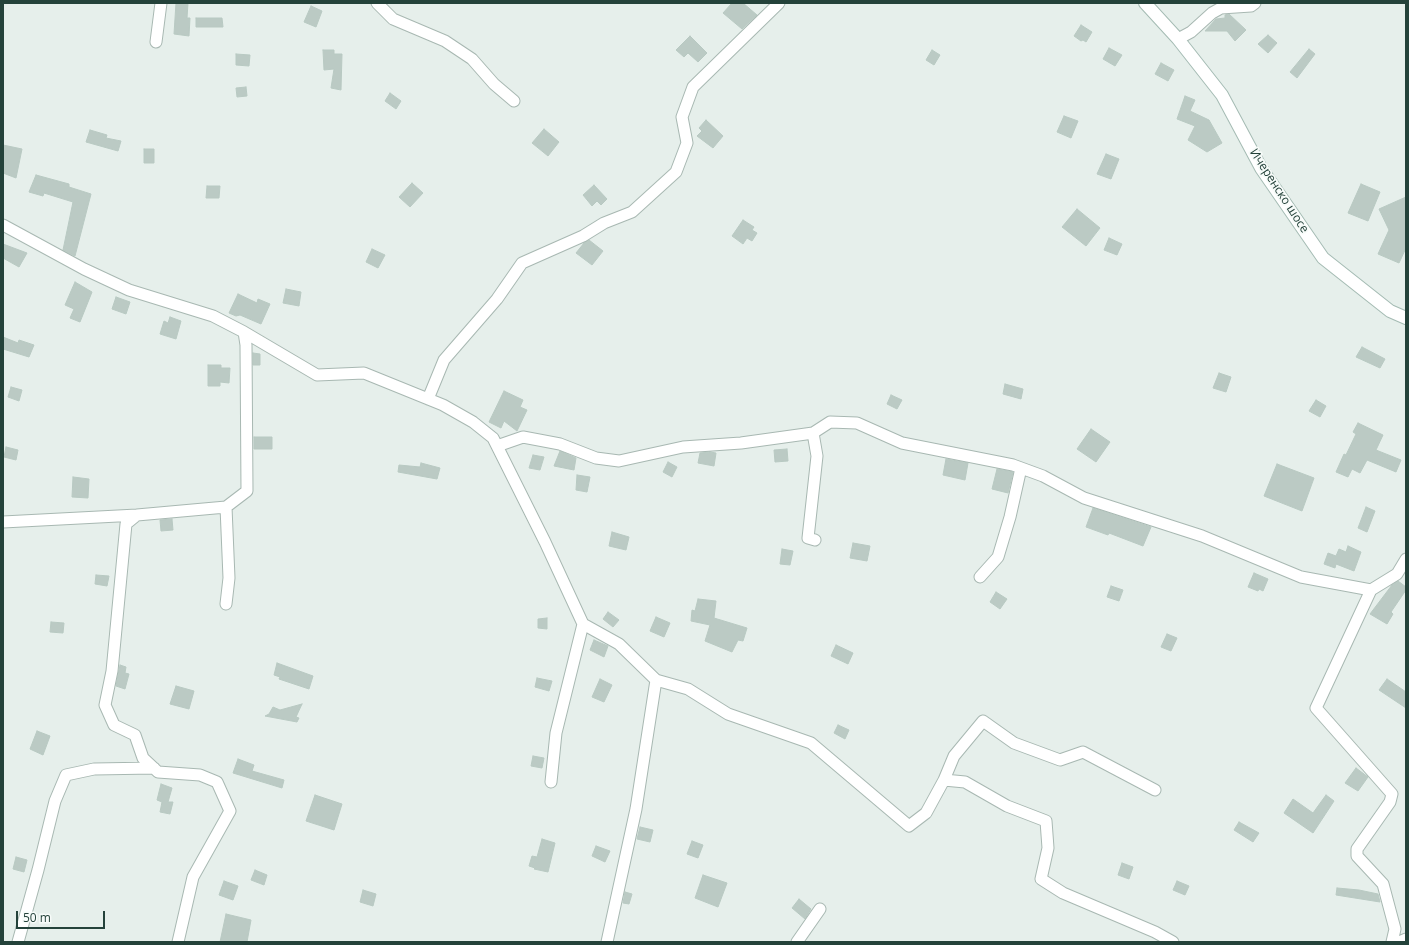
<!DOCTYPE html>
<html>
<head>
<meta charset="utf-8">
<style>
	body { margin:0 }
	#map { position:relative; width:1409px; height:945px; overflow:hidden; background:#e6efeb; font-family:"Open Sans",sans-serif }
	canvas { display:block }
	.frame { position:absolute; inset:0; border:4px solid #24423a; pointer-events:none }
	.scale { position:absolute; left:16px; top:911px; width:89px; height:18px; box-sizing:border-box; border:2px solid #24423a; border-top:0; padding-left:5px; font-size:12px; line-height:14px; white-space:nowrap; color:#24423a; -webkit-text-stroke:3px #f7fbf9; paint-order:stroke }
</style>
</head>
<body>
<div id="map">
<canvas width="1409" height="945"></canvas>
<div class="frame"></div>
<div class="scale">50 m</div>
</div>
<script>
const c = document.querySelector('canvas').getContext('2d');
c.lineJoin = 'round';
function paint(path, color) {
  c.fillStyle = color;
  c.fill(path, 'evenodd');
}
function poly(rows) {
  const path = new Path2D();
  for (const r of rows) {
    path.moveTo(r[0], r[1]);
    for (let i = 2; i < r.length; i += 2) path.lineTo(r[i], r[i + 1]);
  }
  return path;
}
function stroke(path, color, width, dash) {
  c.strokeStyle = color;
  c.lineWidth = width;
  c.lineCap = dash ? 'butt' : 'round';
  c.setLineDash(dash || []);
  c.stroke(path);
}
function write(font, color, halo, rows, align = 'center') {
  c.font = font + ' "Open Sans",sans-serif';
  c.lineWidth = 3.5;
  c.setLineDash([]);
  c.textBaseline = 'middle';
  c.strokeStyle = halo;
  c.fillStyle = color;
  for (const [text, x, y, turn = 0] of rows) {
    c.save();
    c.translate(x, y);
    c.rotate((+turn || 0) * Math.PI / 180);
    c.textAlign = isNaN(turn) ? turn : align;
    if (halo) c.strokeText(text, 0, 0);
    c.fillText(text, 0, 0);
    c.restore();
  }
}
const building = poly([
	[176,3,188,3,187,18,190,18,189,36,174,34,176,3],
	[732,3,743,3,757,15,742,29,723,13,732,3],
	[311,6,322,11,316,27,304,22,311,6],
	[1229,14,1246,30,1235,41,1227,31,1205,31,1216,19,1225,18,1225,15,1229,14],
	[196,18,222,18,223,27,196,27,196,18],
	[1081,25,1092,32,1086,42,1083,40,1081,41,1074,36,1081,25],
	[1268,35,1277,43,1268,53,1258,44,1268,35],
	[690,36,707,53,698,62,688,53,684,57,676,50,690,36],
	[1109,48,1122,55,1115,66,1103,59,1109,48],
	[1309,49,1315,54,1297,78,1290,72,1309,49],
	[323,50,334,50,334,54,342,54,341,90,331,88,334,69,324,70,323,50],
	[932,50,940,55,934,65,926,60,932,50],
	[236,54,250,55,249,66,236,65,236,54],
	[1161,63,1174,70,1168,81,1155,74,1161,63],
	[246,87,247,96,237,97,236,88,246,87],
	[390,93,401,101,396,109,385,101,390,93],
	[1185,96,1195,100,1190,111,1209,120,1222,143,1207,152,1188,140,1195,126,1177,119,1185,96],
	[1064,116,1078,121,1071,138,1057,132,1064,116],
	[706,120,723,136,713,148,697,136,702,131,699,128,706,120],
	[544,129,559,142,548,156,532,143,544,129],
	[90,130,107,135,106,138,121,141,118,151,86,142,90,130],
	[3,145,22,149,16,178,3,173,3,145],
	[144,149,154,149,154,163,144,163,144,149],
	[1106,154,1119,159,1111,179,1097,174,1106,154],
	[36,175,69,184,69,187,91,194,75,256,63,250,73,202,44,193,43,196,29,192,36,175],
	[412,183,423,193,410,207,399,197,412,183],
	[1361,184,1380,192,1368,221,1348,213,1361,184],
	[594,185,607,199,601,205,597,201,592,206,583,195,594,185],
	[207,186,220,186,219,198,206,198,207,186],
	[1406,197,1406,248,1399,263,1378,254,1389,230,1379,209,1406,197],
	[1077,209,1100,228,1086,246,1062,227,1077,209],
	[743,220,754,227,752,230,757,233,752,241,747,238,743,244,732,236,743,220],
	[1109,238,1122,244,1117,255,1104,250,1109,238],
	[589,240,603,251,592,265,576,253,584,243,589,240],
	[3,244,27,253,19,267,3,258,3,244],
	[372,249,385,255,378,268,366,262,372,249],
	[75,282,92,292,80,322,70,318,74,309,65,305,75,282],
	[286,289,301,292,299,306,283,303,286,289],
	[238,294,257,303,258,299,270,304,261,324,240,315,236,316,229,313,238,294],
	[116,297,130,302,126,314,112,309,116,297],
	[170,317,181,321,176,339,160,334,164,321,168,323,170,317],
	[3,337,18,343,19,340,34,345,29,357,3,349,3,337],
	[1362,347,1385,359,1380,368,1356,357,1362,347],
	[253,353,260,354,260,365,253,365,253,353],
	[208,365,221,365,221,368,230,368,229,383,220,382,220,386,208,386,208,365],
	[1219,373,1231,377,1226,392,1213,388,1219,373],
	[1005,384,1023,389,1021,399,1003,394,1005,384],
	[11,387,22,390,19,401,8,397,11,387],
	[504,391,523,400,520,407,527,410,517,431,504,421,501,428,489,422,504,391],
	[891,395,902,400,897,409,887,404,891,395],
	[1316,400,1326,406,1320,417,1309,411,1316,400],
	[1358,423,1383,435,1376,450,1401,460,1396,472,1367,460,1360,473,1352,469,1348,477,1336,472,1344,454,1346,455,1356,434,1353,432,1358,423],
	[1091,429,1110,442,1096,462,1077,449,1091,429],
	[254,437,272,437,272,449,254,449,254,437],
	[6,447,18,450,16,460,4,457,6,447],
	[787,449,788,461,775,462,774,450,787,449],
	[560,451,576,458,574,470,554,466,560,451],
	[710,452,716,453,714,466,698,463,700,453,710,452],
	[533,455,544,457,540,470,529,468,533,455],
	[946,459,968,463,965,480,943,475,946,459],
	[668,462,677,467,672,477,663,472,668,462],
	[421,463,440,468,437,479,398,472,399,465,420,467,421,463],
	[1277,464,1314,478,1302,511,1264,496,1277,464],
	[997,469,1013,472,1008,493,992,489,997,469],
	[577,475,590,477,587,492,576,490,577,475],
	[73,477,89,479,88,498,72,497,73,477],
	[1366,507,1375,511,1367,532,1358,528,1366,507],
	[1093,508,1151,527,1143,546,1109,533,1108,535,1086,527,1093,508],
	[172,519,173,530,161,531,160,520,172,519],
	[612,532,629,537,626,550,609,546,612,532],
	[853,543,870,546,867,561,850,558,853,543],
	[1348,546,1361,552,1354,571,1336,564,1335,568,1324,564,1328,553,1336,556,1339,549,1346,552,1348,546],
	[782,549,793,551,790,565,780,564,782,549],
	[1254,573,1268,579,1263,591,1259,589,1258,591,1248,587,1254,573],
	[96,575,109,576,107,586,95,584,96,575],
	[1398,581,1406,587,1406,590,1391,612,1393,614,1387,624,1370,614,1392,585,1398,581],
	[1111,586,1123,590,1119,601,1107,597,1111,586],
	[996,592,1007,599,1000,609,990,602,996,592],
	[698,599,716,601,714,618,747,628,743,641,738,640,732,652,705,641,710,625,691,621,692,610,695,611,698,599],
	[608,612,619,620,613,627,603,619,608,612],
	[656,617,670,623,664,637,650,631,656,617],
	[547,618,547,629,538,628,538,619,547,618],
	[51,622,64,623,63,633,50,632,51,622],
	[1167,634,1177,638,1171,651,1161,647,1167,634],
	[594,640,608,646,604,657,590,650,594,640],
	[836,645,853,653,848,664,831,656,836,645],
	[277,663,313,676,309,689,279,679,280,677,274,675,277,663],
	[120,665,126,667,125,673,129,674,125,689,116,686,120,665],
	[537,678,552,681,549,691,535,687,537,678],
	[600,679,612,685,604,702,592,697,600,679],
	[1387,679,1406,692,1406,708,1379,690,1387,679],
	[176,686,194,691,189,709,170,704,176,686],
	[302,704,296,717,299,718,297,722,265,716,269,714,273,707,280,710,302,704],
	[838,725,849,730,845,739,834,733,838,725],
	[37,731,50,736,43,755,30,749,37,731],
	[533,756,544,758,542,768,531,766,533,756],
	[238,759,254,765,252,771,284,780,282,788,233,773,238,759],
	[1356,768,1368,777,1358,791,1345,783,1356,768],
	[161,784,172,788,168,802,173,802,170,814,160,812,162,802,157,800,161,784],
	[315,795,342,804,334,830,306,821,315,795],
	[1326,795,1334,801,1313,833,1284,813,1293,799,1313,813,1326,795],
	[1239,822,1259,833,1253,842,1234,830,1239,822],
	[640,827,653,830,650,842,637,839,640,827],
	[542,839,555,843,548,872,534,869,535,868,529,866,532,856,537,857,542,839],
	[692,841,703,845,698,858,687,854,692,841],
	[596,846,610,851,605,862,592,856,596,846],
	[16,857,27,860,24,872,13,869,16,857],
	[1122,863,1133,867,1129,879,1118,875,1122,863],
	[255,870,267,875,264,885,251,880,255,870],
	[703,875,727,883,718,907,695,898,703,875],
	[224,881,238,886,233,900,219,895,224,881],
	[1177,881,1189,886,1185,895,1173,890,1177,881],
	[1337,888,1359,890,1378,894,1380,902,1336,895,1337,888],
	[363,890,376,894,373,906,360,902,363,890],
	[625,892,632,894,629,904,623,903,625,892],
	[799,899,811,909,805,919,792,908,799,899],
	[226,914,251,920,247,942,220,942,226,914]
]);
paint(building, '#bbcac4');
stroke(building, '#b8c9c2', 1);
const street = poly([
	[377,3,393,19,445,41,472,59,494,84,514,101],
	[1178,39,1191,32,1212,13,1221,8,1251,6,1255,3],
	[156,42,161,3],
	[3,225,84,269,129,290,213,316,244,332,246,345,247,491,226,507,137,515,126,524,112,671,105,705,114,725,135,735,143,758,158,772,200,775,217,782,230,811,193,877,178,942],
	[244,332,317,375,364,373,443,405,473,422,493,438,545,542,583,624,619,644,656,680,636,809,607,942],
	[428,399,444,360,497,299,522,263,583,236,604,223,632,212,676,172,687,143,682,117,693,87,779,3],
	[813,433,817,456,808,538,815,540],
	[497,446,523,437,560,444,596,458,619,461,683,447,741,443,813,433,830,422,857,423,902,443,1013,465,1043,476,1084,498,1202,536,1301,577,1371,590],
	[3,522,137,515],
	[980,577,998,557,1010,517,1021,468],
	[226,604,229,578,226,507],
	[656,680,688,689,728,714,811,743,909,826,926,813,944,780,965,782,1007,806,1046,821,1048,848,1041,879,1063,893,1155,932,1173,942],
	[944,780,954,756,983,721,1014,743,1060,760,1083,752,1155,790],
	[551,782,556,733,583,624],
	[18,942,38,870,55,801,66,775,94,769,154,768],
	[797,942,820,909],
	[1392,942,1395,929,1383,884,1357,856,1357,849,1390,802,1392,794,1316,708,1371,590,1397,574,1406,559],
	[1399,942,1406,939]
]);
const secondary = poly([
	[1145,3,1178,39,1222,95,1261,168,1323,258,1390,311,1406,318]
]);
stroke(street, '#a8b8b2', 13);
stroke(secondary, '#a4bbb3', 14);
stroke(street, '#fff', 11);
stroke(secondary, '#fff', 12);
write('12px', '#24423a', '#f7fbf9', [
	["Ичеренско шосе",1279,191,57]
]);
</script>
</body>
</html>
